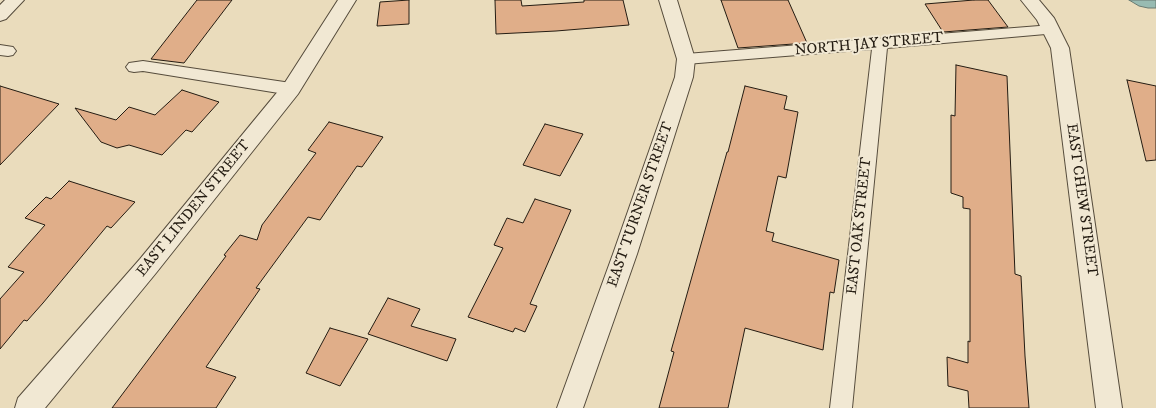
<!DOCTYPE html>
<html>
<head>
<meta charset="utf-8">
<style>
	body { margin:0 }
	canvas { display:block; background:#eadcbc }
</style>
</head>
<body>
<canvas width="1156" height="408"></canvas>
<script>
const c = document.querySelector('canvas').getContext('2d');
c.lineJoin = 'round';
function paint(path, color) {
  c.fillStyle = color;
  c.fill(path, 'evenodd');
}
function poly(rows) {
  const path = new Path2D();
  for (const r of rows) {
    path.moveTo(r[0], r[1]);
    for (let i = 2; i < r.length; i += 2) path.lineTo(r[i], r[i + 1]);
  }
  return path;
}
function stroke(path, color, width, dash) {
  c.strokeStyle = color;
  c.lineWidth = width;
  c.lineCap = dash ? 'butt' : 'round';
  c.setLineDash(dash || []);
  c.stroke(path);
}
function write(font, color, halo, rows, align = 'center') {
  c.font = font + ' "IM FELL DW Pica",serif';
  c.lineWidth = 4;
  c.setLineDash([]);
  c.textBaseline = 'middle';
  c.strokeStyle = halo;
  c.fillStyle = color;
  for (const [text, x, y, turn = 0] of rows) {
    c.save();
    c.translate(x, y);
    c.rotate((+turn || 0) * Math.PI / 180);
    c.textAlign = isNaN(turn) ? turn : align;
    if (halo) c.strokeText(text, 0, 0);
    c.fillText(text, 0, 0);
    c.restore();
  }
}
const water = poly([
	[1129,0,1156,0,1156,8,1148,8,1139,6,1129,0]
]);
paint(water, '#98bbb2');
stroke(water, '#6a7b72', 1);
const building = poly([
	[197,0,232,0,184,63,151,59,197,0],
	[409,0,409,24,377,26,380,2,409,0],
	[495,0,521,0,522,6,584,2,584,0,623,0,629,25,556,31,496,34,495,0],
	[721,0,788,0,807,43,738,48,721,0],
	[974,0,988,0,1008,27,943,32,925,4,974,0],
	[956,65,1007,76,1015,274,1021,276,1025,356,1029,408,969,408,968,391,948,386,947,357,968,363,968,341,970,342,970,209,963,208,963,197,951,193,951,115,955,116,956,65],
	[1127,80,1156,86,1156,160,1146,161,1127,80],
	[0,86,59,104,0,165,0,86],
	[745,86,787,96,784,109,798,112,786,178,778,176,766,231,774,233,772,241,839,260,834,293,830,292,823,350,745,328,728,408,659,408,674,352,671,351,727,152,728,152,745,86],
	[182,90,219,102,192,132,186,130,162,155,129,145,117,148,101,142,75,108,116,120,129,107,155,115,182,90],
	[329,122,383,137,362,167,357,166,320,220,308,217,256,288,260,289,206,367,236,377,216,408,112,408,226,256,224,255,240,235,257,240,262,225,316,153,308,150,329,122],
	[545,124,583,134,560,176,523,165,545,124],
	[69,181,135,202,111,228,107,226,43,303,27,321,24,320,0,349,0,299,24,272,8,267,45,225,25,218,46,197,51,199,69,181],
	[535,199,571,210,530,304,537,306,525,332,515,328,513,332,468,317,503,248,494,245,507,218,523,223,535,199],
	[388,298,420,309,411,326,456,339,447,361,368,334,388,298],
	[330,328,368,339,340,386,306,373,330,328]
]);
paint(building, '#e0ae89');
stroke(building, '#241c12', 1);
const lane = poly([
	[1052,25,1057,27,1059,30,1057,33,887,48,852,408,830,408,872,49,686,64,681,63,678,59,681,55,686,54,1052,25],
	[0,45,13,47,16,51,13,55,8,56,0,55,0,45],
	[143,61,291,83,297,85,299,89,297,93,291,95,143,71,134,72,129,71,126,67,129,63,143,61]
]);
const street = poly([
	[5,0,24,0,6,19,0,21,0,5,5,0],
	[338,0,356,0,298,94,156,273,45,408,15,408,18,398,140,259,284,84,338,0],
	[659,0,677,0,695,59,693,77,637,254,583,408,557,408,613,254,675,77,677,59,659,0],
	[1021,0,1039,0,1054,18,1069,48,1122,408,1096,408,1051,48,1037,20,1021,0]
]);
stroke(lane, '#564c3c', 2);
stroke(street, '#564c3c', 2);
paint(lane, '#f1e8d3');
paint(street, '#f1e8d3');
write('15px', '#241c12', '#f1e8d3', [
	["NORTH JAY STREET",869,45,-5],
	["EAST CHEW STREET",1081,200,82],
	["EAST TURNER STREET",641,205,-71],
	["EAST LINDEN STREET",194,209,-51],
	["EAST OAK STREET",860,226,-84]
]);
</script>
</body>
</html>
